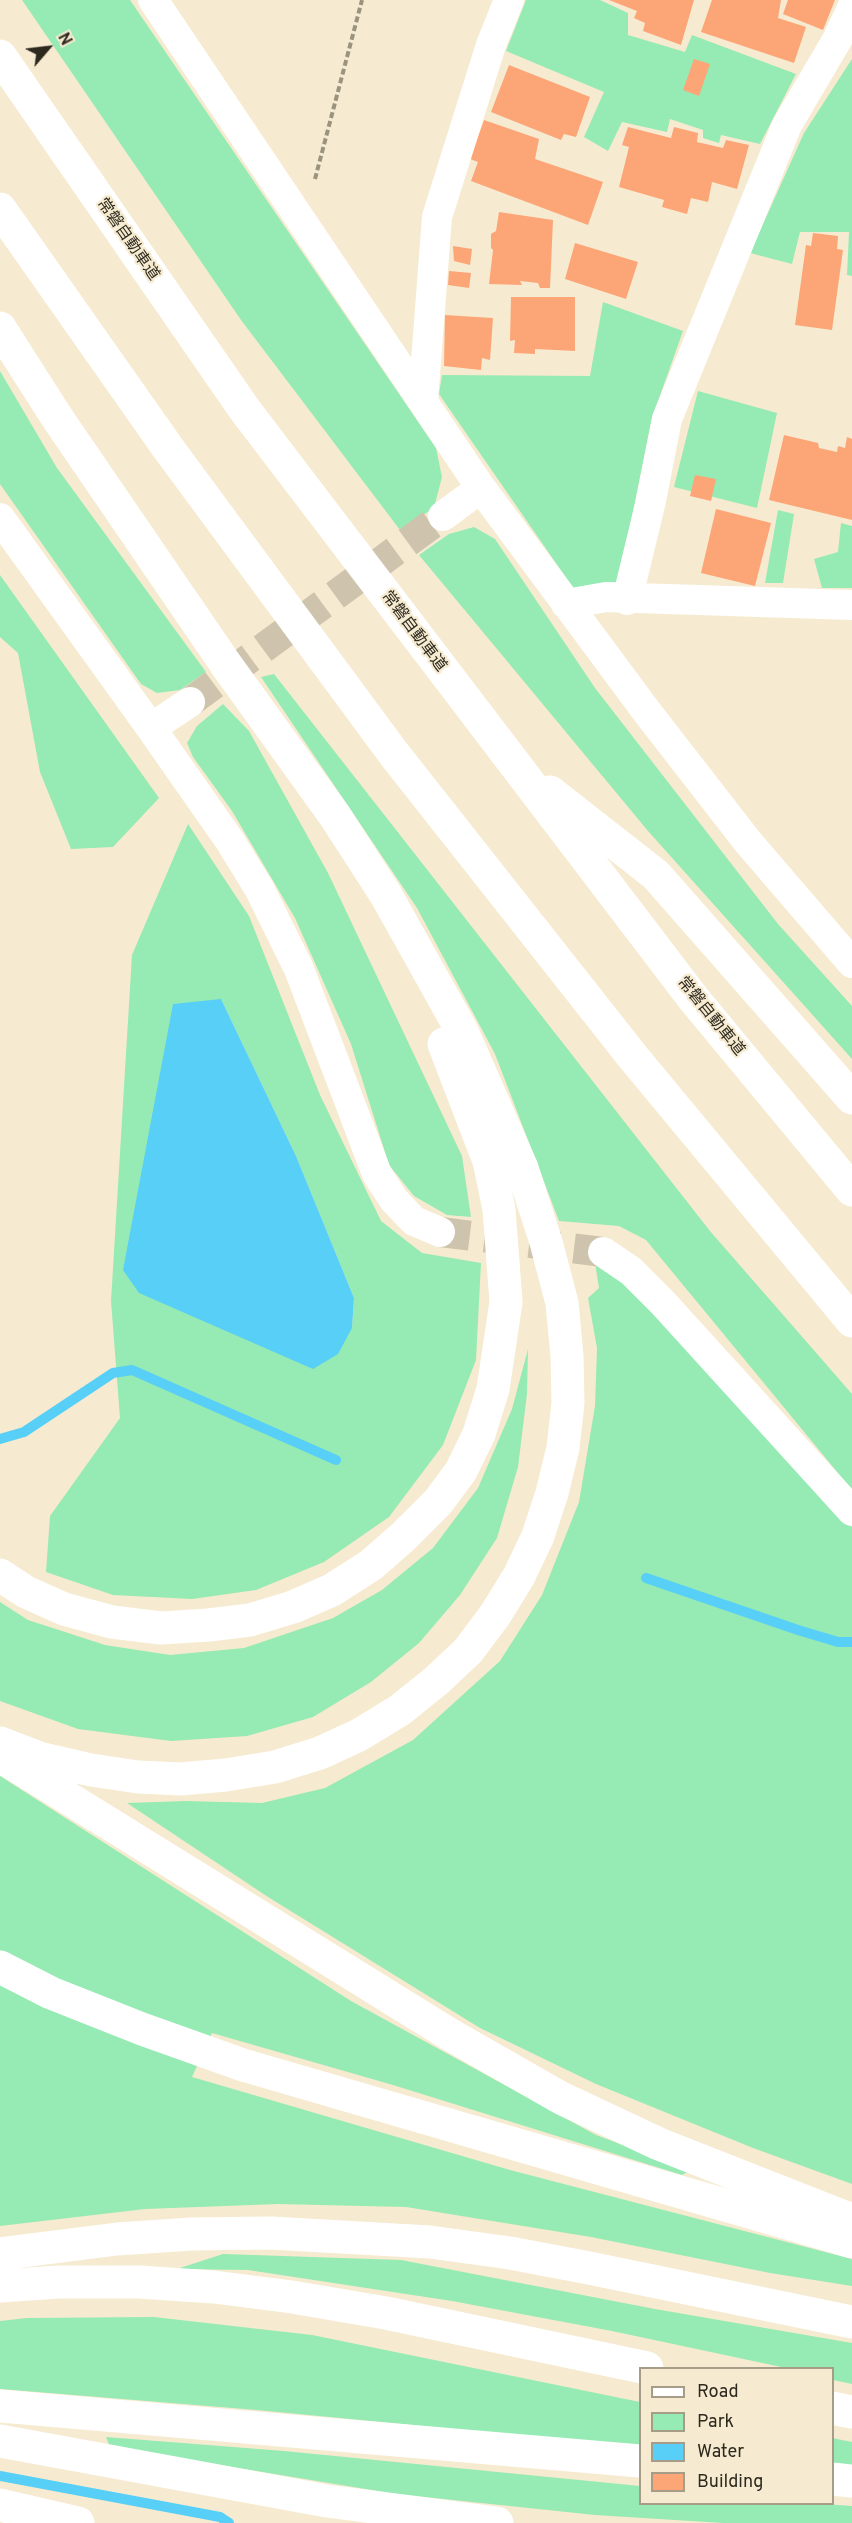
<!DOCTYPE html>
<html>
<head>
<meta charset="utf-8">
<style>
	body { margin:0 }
	#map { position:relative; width:852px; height:2523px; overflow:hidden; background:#f6ebd0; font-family:Overpass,sans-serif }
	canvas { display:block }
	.legend { position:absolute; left:639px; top:2367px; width:195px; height:138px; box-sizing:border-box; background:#f6ebd0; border:2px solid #a69d89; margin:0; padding:8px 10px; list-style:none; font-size:18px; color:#2d291f }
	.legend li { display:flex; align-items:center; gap:12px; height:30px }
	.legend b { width:30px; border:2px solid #a69d89 }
	.north { position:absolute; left:18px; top:18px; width:60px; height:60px; -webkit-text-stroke:4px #f6ebd0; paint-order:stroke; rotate:62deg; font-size:16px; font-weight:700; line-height:24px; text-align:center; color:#2d291f }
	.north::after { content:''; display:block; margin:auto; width:21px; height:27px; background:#2d291f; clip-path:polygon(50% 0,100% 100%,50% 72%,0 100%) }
</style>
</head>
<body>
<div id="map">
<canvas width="852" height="2523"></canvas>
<ul class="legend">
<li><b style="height:8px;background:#fff"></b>Road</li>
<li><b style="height:16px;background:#96eab3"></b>Park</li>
<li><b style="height:16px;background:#57cff7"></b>Water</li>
<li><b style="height:16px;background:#fca577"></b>Building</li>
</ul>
<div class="north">N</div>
</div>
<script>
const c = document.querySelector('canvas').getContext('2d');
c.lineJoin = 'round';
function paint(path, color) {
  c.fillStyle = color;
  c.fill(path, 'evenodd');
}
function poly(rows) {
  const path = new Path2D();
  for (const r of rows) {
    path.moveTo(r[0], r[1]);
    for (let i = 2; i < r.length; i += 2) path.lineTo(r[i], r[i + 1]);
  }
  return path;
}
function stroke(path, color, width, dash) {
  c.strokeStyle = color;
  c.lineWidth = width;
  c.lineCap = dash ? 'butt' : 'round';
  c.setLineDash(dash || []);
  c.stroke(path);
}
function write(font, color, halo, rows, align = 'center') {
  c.font = font + ' Overpass,"Noto Sans JP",sans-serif';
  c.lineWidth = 4.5;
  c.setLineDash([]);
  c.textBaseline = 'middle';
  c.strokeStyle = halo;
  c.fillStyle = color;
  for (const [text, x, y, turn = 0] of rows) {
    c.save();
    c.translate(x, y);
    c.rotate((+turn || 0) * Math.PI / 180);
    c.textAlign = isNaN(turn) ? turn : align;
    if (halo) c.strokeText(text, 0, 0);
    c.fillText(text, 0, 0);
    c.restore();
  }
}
paint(poly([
	[22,0,130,0,436,448,442,477,434,508,400,530,241,320],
	[526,0,600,0,628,13,628,35,685,52,692,35,796,74,760,144,721,135,719,143,703,138,703,130,670,119,667,132,622,122,608,151,584,137,604,92,506,51],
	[852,59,852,276,847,275,849,232,800,232,792,264,750,253,804,133],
	[603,302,683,331,652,418,618,585,578,595,439,394,442,375,590,376],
	[0,371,57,468,206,672,180,690,157,693,141,684,0,484],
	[698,391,777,413,757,508,674,487],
	[778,510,794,514,783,583,765,583],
	[841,523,852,526,852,588,822,588,814,559,838,552],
	[474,527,495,539,595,688,778,924,852,1006,852,1059,648,831,419,555,449,534],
	[0,575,159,798,113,847,71,849,40,772,18,653,0,637],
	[274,674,710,1231,852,1394,852,1490,646,1240,619,1226,559,1221,495,1054,417,908,261,677],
	[223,704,249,731,328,873,462,1156,471,1217,447,1215,414,1196,389,1165,351,1044,295,918,232,811,193,757,187,743,197,726],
	[188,824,249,916,320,1095,381,1221,422,1253,481,1263,476,1360,443,1445,389,1517,324,1562,256,1590,192,1599,113,1595,46,1572,50,1516,120,1418,111,1301,132,955],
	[221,999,296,1156,354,1298,352,1328],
	[595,1263,632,1267,852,1527,852,2184,753,2148,596,2084,480,2028,268,1897,127,1803,186,1801,262,1803,325,1788,413,1740,500,1661,542,1595,579,1502,595,1406,597,1348,588,1298,599,1288],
	[528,1349,527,1394,518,1467,497,1538,460,1595,419,1643,371,1682,313,1717,247,1736,171,1741,78,1729,0,1701,0,1602,28,1620,105,1645,170,1655,244,1648,333,1618,382,1590,433,1548,478,1488,512,1409],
	[0,1776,351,2001,596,2135,691,2170,682,2175,393,2085,212,2033,192,2077,510,2170,852,2259,852,2286,770,2273,591,2237,406,2207,278,2204,145,2209,0,2226],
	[223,2254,401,2260,655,2309,852,2343,852,2384,833,2380,832,2368,786,2368,612,2331,452,2301,248,2270,177,2269],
	[154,2317,312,2335,640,2402,640,2447,257,2410,0,2389,0,2321,27,2318],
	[106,2437,284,2451,640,2486,640,2504,824,2504,852,2506,852,2523,723,2523,595,2515,396,2494,110,2447],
	[832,2438,852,2442,852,2467,833,2465]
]), '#96eab3');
paint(poly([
	[221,999,296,1156,354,1298,352,1328,338,1354,313,1369,139,1293,123,1270,173,1004]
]), '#57cff7');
stroke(poly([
	[0,1439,24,1432,113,1373,132,1370,336,1460],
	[646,1578,798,1630,838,1642,852,1642],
	[0,2476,220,2517,229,2523]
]), '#57cff7', 10);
paint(poly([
	[609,0,694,0,681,45,643,31,645,23,634,18,637,11],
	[712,0,781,0,778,18,806,27,794,63,701,32],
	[788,0,835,0,823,30,783,14],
	[694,59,710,64,699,96,683,90],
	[509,65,590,97,576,137,564,134,561,140,491,112],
	[484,120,539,139,535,159,603,182,588,225,471,181,478,162,470,159],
	[628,127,671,138,674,127,698,133,697,142,723,148,726,140,749,145,737,189,712,182,708,202,691,198,687,214,662,207,664,200,619,187,629,147,622,145],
	[499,212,553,220,550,288,540,288,538,283,520,281,522,285,489,284,493,250,491,248,491,234,496,231],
	[813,233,838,236,837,249,843,250,832,330,795,325,806,245,811,246],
	[575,243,638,262,626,299,565,279],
	[453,246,472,249,470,265,454,261],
	[449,271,471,273,469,288,448,285],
	[511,297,575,297,575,351,535,349,535,354,514,353,515,340,510,341],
	[445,315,493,318,490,360,482,358,481,370,444,366],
	[784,435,818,443,819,448,837,452,838,446,845,448,847,437,852,439,852,520,769,500],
	[695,475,716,479,711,501,690,496],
	[716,509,771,523,755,586,701,573]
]), '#fca577');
stroke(poly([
	[190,702,443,516],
	[440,1232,603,1252]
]), '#cec4ad', 30, [30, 15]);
stroke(poly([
	[315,179,362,0]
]), '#9a937f', 4, [6, 3]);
stroke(poly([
	[153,0,481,488,647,712,748,842,852,963],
	[423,401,437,217,491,45,509,0],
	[443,516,481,488],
	[0,518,151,728,230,841,260,890,299,969,377,1174,394,1200,414,1221,440,1232],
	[627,600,650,505,667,419,787,125,837,40,852,8],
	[566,604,606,597,852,605],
	[151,728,190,702],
	[603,1252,631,1271,663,1303,852,1511]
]), '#fff', 30);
stroke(poly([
	[0,2505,78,2523]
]), '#fff', 33);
stroke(poly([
	[0,56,245,410,693,998,852,1190],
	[0,209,168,448,394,754,633,1057,852,1321],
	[0,328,56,416,227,666,335,816,386,895,462,1031,522,1168,546,1242,562,1303,567,1356,568,1403,563,1448,552,1493,538,1536,519,1576,495,1615,468,1651,436,1681,400,1710,359,1735,320,1753,275,1767,226,1775,180,1779,138,1777,91,1770,39,1758,0,1743],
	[550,792,656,875,852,1098],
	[0,1575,26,1592,64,1609,112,1622,161,1628,209,1625,250,1620,293,1607,332,1590,371,1565,404,1536,438,1502,461,1471,479,1434,493,1389,506,1302,499,1209,489,1161,444,1044],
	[5,1759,449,2034,561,2098,659,2144,852,2220],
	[0,1967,51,1993,142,2029,243,2065,852,2242],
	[0,2254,117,2239,192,2234,271,2233,430,2242,510,2253,589,2268,852,2322],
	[0,2286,58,2282,139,2282,214,2287,292,2297,386,2313,647,2368],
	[0,2406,640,2461],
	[832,2408,852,2412],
	[0,2441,327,2501,497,2523],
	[832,2479,852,2481]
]), '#fff', 33);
write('16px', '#2d291f', '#f6ebd0', [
	["常磐自動車道",127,240,55],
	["常磐自動車道",413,632,53],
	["常磐自動車道",710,1017,51]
]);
</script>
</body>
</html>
